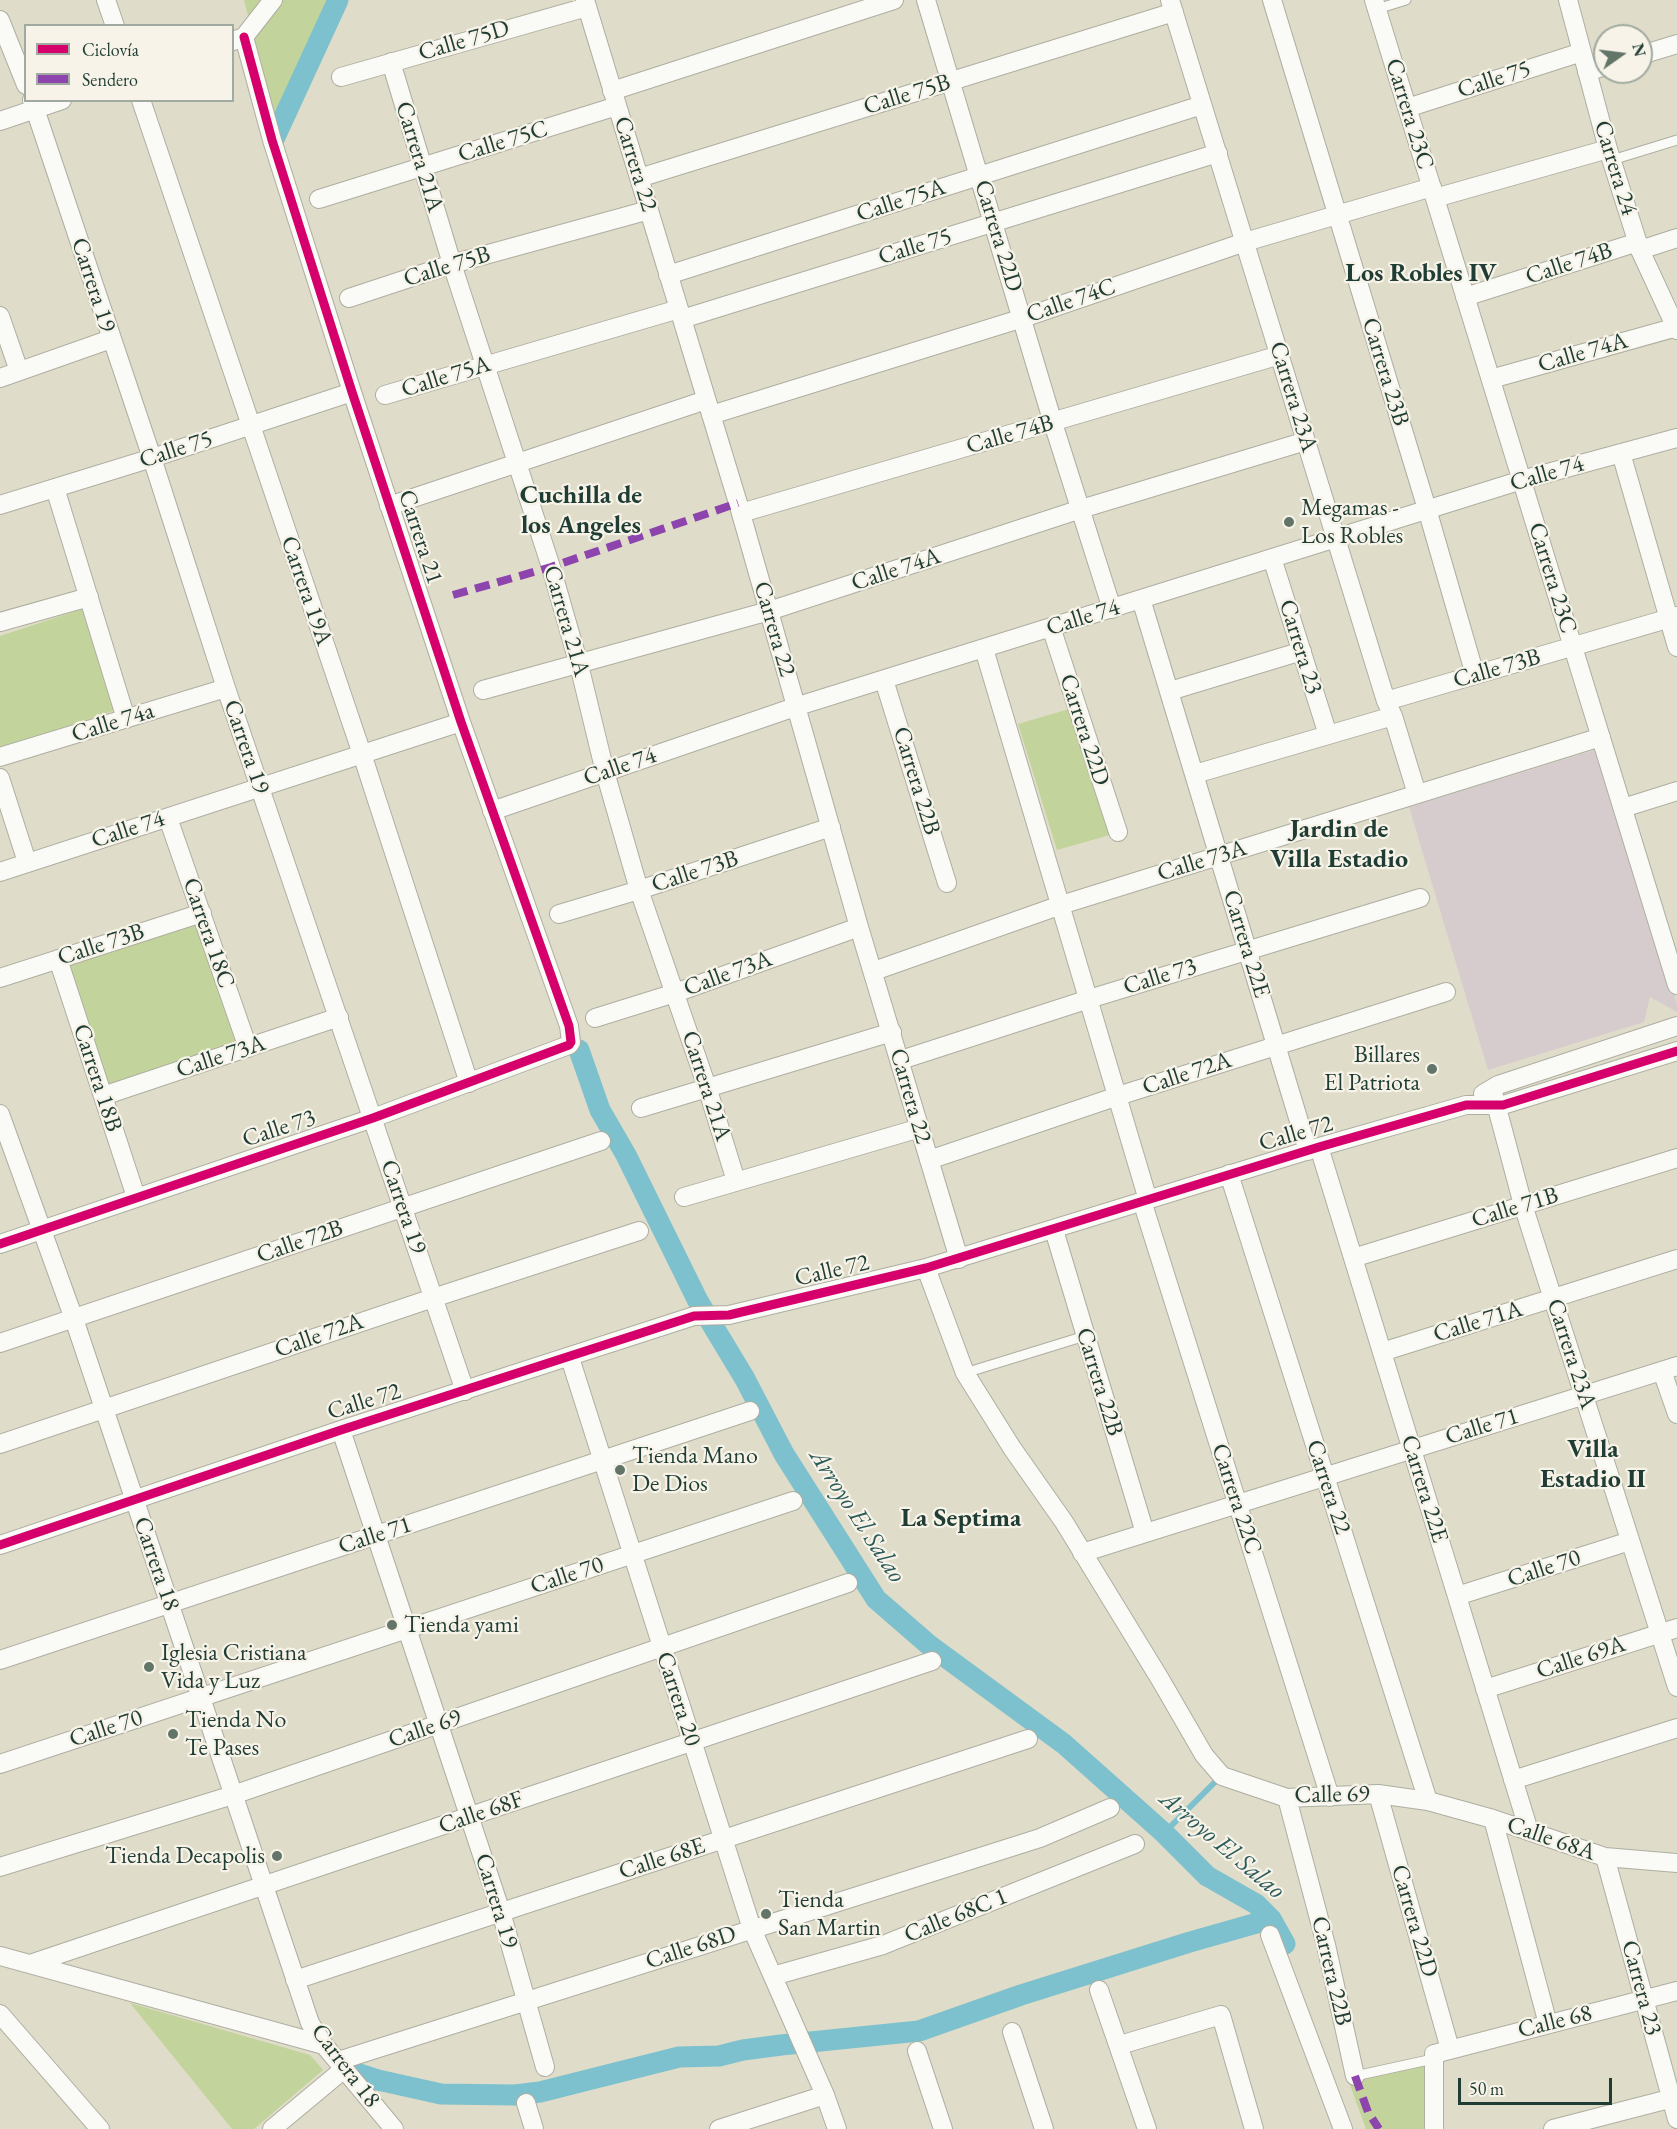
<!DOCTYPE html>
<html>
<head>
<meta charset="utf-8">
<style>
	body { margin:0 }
	#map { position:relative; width:1677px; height:2129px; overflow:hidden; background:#dfdcc9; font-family:"EB Garamond",serif }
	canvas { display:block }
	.legend { position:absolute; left:24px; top:24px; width:210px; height:78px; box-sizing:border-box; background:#f7f3e8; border:2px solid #a1aaa0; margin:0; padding:8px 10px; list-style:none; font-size:18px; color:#1f3d34 }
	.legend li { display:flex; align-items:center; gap:12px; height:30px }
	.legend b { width:30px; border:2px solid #a1aaa0 }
	.north { position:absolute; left:1593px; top:24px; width:60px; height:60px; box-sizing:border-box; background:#f7f3e8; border:2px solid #a1aaa0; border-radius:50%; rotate:76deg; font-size:16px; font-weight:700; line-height:24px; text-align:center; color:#1f3d34 }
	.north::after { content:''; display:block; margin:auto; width:21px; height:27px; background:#627568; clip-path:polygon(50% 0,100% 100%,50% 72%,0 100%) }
	.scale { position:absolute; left:1458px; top:2078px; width:154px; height:27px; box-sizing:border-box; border:3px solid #1f3d34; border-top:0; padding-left:8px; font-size:18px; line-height:21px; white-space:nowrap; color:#1f3d34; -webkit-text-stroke:4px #f7f3e8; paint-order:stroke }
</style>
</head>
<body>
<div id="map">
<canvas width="1677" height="2129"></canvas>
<ul class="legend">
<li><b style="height:8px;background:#d6006c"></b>Ciclovía</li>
<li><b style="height:8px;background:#8e44ad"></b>Sendero</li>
</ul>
<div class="north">N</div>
<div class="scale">50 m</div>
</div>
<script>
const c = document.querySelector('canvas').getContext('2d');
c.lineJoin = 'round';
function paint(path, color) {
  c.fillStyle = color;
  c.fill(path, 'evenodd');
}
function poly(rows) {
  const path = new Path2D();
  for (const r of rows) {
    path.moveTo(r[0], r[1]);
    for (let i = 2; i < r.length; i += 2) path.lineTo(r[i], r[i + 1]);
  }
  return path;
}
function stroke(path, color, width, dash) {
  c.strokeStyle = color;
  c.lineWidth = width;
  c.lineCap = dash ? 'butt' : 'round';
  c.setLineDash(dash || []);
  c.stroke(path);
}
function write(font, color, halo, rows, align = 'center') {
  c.font = font + ' "EB Garamond",serif';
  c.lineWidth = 4.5;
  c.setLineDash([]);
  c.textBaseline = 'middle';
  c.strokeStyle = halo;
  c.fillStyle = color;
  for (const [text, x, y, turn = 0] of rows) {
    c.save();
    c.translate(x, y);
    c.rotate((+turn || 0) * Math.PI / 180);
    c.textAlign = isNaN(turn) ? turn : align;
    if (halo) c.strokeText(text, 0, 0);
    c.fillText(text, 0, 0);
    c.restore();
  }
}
paint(poly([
	[1598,749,1677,1004,1677,1012,1650,997,1644,1022,1488,1070,1409,807]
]), '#d6cccd');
paint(poly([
	[244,0,329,0,276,126],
	[85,608,119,709,0,749,0,636],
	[1076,707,1117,833,1057,850,1018,724],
	[197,917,240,1045,110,1089,67,961],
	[130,2003,310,2055,323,2070,254,2129,232,2129],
	[1425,2064,1427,2129,1366,2129,1349,2082]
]), '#c2d49b');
stroke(poly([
	[1164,1833,1219,1778]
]), '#7cc1cd', 6);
stroke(poly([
	[274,139,338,0],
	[579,1050,600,1110,626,1155,698,1301,745,1379,784,1454,876,1599,929,1645,1064,1744,1164,1833,1207,1876,1256,1904,1271,1919,1285,1944],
	[344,2069,378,2080,441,2094,515,2095,540,2092,679,2057,719,2056,743,2050,781,2045,919,2031,1021,1995,1190,1942,1271,1919]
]), '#7cc1cd', 21);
const lane = poly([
	[1377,9,1406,0],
	[1612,160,1677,140],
	[965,1373,1085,1336],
	[1355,2076,1433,2059]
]);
const street = poly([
	[106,0,115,26],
	[585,0,738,503,859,927,959,1259],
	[926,0,1053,423,1112,609],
	[1170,0,1386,701,1393,716,1417,794],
	[1272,0,1427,509,1475,675],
	[1374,0,1677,985],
	[1568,0,1608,149,1640,250,1677,330],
	[0,20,26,85],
	[233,41,244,37,273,0],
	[1641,55,1677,44],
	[391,62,452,264,551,567,579,665,605,772,639,890,707,1087,736,1181],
	[1587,72,1605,66],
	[341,77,587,7],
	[612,91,894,0],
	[32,100,152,458,226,688,465,1391],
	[141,100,362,754,469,1083],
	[1407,108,1582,52],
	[0,121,62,100],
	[639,178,1174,12],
	[1435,198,1608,149],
	[319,199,617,106],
	[1640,250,1677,238],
	[668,275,1202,105],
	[1465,297,1638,242],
	[349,298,452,264,649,210],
	[0,316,19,371],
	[682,319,1218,153],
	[0,378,111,339],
	[1491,379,1677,327],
	[385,395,679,309],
	[711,415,1023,318,1245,242,1432,187],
	[1621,453,1677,647],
	[55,488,126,719],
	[0,505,152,458,352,392],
	[389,506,706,400],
	[741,513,1280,355],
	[1272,558,1328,735],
	[1141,599,1308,1151],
	[0,622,89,597],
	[1051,627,1118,832],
	[984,649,1148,1200],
	[884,680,947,883],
	[483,690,769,611,1081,509,1306,441],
	[1170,691,1302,651],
	[1386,701,1677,616],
	[0,757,226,688],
	[1195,774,1393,716],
	[0,778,27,862],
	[1623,808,1677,791],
	[492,811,795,707,1522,480,1677,438],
	[168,818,248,1048],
	[0,872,461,722],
	[559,914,639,890,831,827],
	[58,959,136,1197],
	[874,971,1061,905,1601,737],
	[0,978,202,913],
	[595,1018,675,993,859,927],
	[901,1060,1089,999,1420,898],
	[1492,1089,1523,1205,1677,1687],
	[1483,1094,1498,1085,1677,1026],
	[103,1096,339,1017],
	[641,1108,892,1032],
	[0,1114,74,1319,310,2023,324,2045,394,2129],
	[1319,1147,1529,1831],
	[929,1160,1118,1096,1446,992],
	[1229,1174,1428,1801],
	[684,1197,920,1128],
	[1142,1201,1330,1797],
	[1054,1230,1145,1533],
	[0,1244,373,1118,569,1045,571,1042,569,1026,461,722,352,392,272,140,244,37],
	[1353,1258,1677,1158],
	[926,1268,965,1373,1012,1448,1064,1522,1160,1679,1204,1755,1222,1776,1287,1798,1378,1794,1428,1801,1493,1819,1605,1857,1677,1863],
	[0,1343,601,1141],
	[1382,1352,1677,1259],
	[570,1358,752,1929,825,2095,837,2129],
	[1662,1371,1677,1414],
	[341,1430,501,1912,545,2067],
	[0,1444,433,1298,639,1231],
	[0,1545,341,1430,694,1316,729,1315,926,1268,1319,1147,1466,1105,1503,1105,1677,1051],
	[1082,1553,1677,1366],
	[1457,1596,1630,1541],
	[0,1660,750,1411],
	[1485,1689,1677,1628],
	[0,1764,793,1501],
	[1513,1780,1677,1728],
	[1378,1794,1450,2049],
	[1287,1798,1326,1945,1355,2076],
	[1493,1819,1548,2024],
	[1605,1857,1677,2119],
	[0,1867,233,1795,848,1583],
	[1270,1935,1343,2129],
	[0,1956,324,2045],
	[30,1964,932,1661],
	[773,1976,883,1945,1135,1844],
	[295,1980,1028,1739],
	[1099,1990,1147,2129],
	[0,2014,100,2129],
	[1012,2032,1044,2129],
	[1120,2045,1221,2015,1254,2129],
	[917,2051,943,2129],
	[338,2061,1040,1838,1110,1808],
	[526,2103,534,2129],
	[272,2129,344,2069],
	[719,2129,825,2095],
	[1434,2129,1434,2054,1677,1991],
	[1553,2129,1677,2097]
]);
stroke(lane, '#aeaea1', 11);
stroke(street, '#aeaea1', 20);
stroke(lane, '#fafaf7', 9);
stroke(street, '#fafaf7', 18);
stroke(poly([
	[453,595,551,567,738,503],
	[1355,2076,1368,2112,1379,2129]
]), '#8e44ad', 8, [15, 8]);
stroke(poly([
	[0,1244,373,1118,569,1045,571,1042,569,1026,461,722,352,392,272,140,244,37],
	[0,1545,341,1430,694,1316,729,1315,926,1268,1319,1147,1466,1105,1503,1105,1677,1051]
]), '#d6006c', 9);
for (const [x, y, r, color] of [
	[1289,522,6,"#627568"],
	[1432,1069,6,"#627568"],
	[620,1470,6,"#627568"],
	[392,1625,6,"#627568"],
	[149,1667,6,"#627568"],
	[173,1734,6,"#627568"],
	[277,1856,6,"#627568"],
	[766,1914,6,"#627568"]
]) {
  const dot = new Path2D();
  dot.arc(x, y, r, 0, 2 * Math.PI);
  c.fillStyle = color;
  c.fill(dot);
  stroke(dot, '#f7f3e8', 2);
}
write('24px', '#1f3d34', '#f7f3e8', [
	["Calle 75D",464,41,-16],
	["Calle 75",1494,80,-18],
	["Calle 75B",907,95,-17],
	["Carrera 23C",1409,114,73],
	["Calle 75C",503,142,-17],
	["Carrera 21A",419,157,73],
	["Carrera 22",635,164,73],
	["Carrera 24",1615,168,73],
	["Calle 75A",901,201,-18],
	["Carrera 22D",998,236,73],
	["Calle 75",915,247,-17],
	["Calle 74B",1569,264,-18],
	["Calle 75B",447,267,-17],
	["Carrera 19",93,285,72],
	["Calle 74C",1071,301,-19],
	["Calle 74A",1583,353,-16],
	["Carrera 23B",1385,372,73],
	["Calle 75A",446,377,-17],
	["Carrera 23A",1293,397,73],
	["Calle 74B",1010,435,-16],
	["Calle 75",176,450,-18],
	["Calle 74",1547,474,-16],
	["Carrera 21",420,537,72],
	["Calle 74A",896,570,-18],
	["Carrera 23C",1552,578,73],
	["Carrera 19A",306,591,71],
	["Calle 74",1083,618,-17],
	["Carrera 21A",566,621,74],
	["Carrera 22",774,629,74],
	["Carrera 23",1300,647,73],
	["Calle 73B",1497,669,-16],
	["Calle 74a",113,723,-17],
	["Carrera 22D",1084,730,72],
	["Carrera 19",246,747,71],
	["Calle 74",620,767,-19],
	["Carrera 22B",916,781,73],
	["Calle 74",128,830,-18],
	["Calle 73A",1202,861,-17],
	["Calle 73B",695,872,-18],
	["Carrera 18C",208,933,71],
	["Carrera 22E",1246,944,73],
	["Calle 73B",101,945,-18],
	["Calle 73A",728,974,-20],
	["Calle 73",1160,977,-17],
	["Calle 73A",221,1057,-18],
	["Calle 72A",1187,1074,-18],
	["Carrera 18B",97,1078,72],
	["Carrera 21A",706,1086,72],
	["Carrera 22",910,1096,74],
	["Calle 73",279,1129,-18],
	["Calle 72",1296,1134,-16],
	["Carrera 19",403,1207,71],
	["Calle 71B",1515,1208,-17],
	["Calle 72B",300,1242,-19],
	["Calle 72",832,1271,-13],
	["Calle 71A",1478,1322,-17],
	["Calle 72A",319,1336,-19],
	["Carrera 23A",1571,1354,72],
	["Carrera 22B",1099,1382,73],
	["Calle 72",364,1402,-17],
	["Calle 71",1482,1427,-17],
	["Carrera 22",1328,1487,72],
	["Carrera 22E",1424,1489,73],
	["Carrera 22C",1236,1499,72],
	["Calle 71",375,1536,-18],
	["Carrera 18",156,1564,71],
	["Calle 70",1544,1569,-18],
	["Calle 70",567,1576,-18],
	["Calle 69A",1581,1658,-18],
	["Carrera 20",678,1699,72],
	["Calle 70",106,1729,-18],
	["Calle 69",425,1729,-19],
	["Calle 69",1332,1795,-1],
	["Calle 68F",481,1813,-19],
	["Calle 68A",1551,1839,19],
	["Calle 68E",662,1859,-18],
	["Carrera 19",496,1901,73],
	["Calle 68C 1",956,1916,-22],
	["Carrera 22D",1414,1921,74],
	["Calle 68D",691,1948,-18],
	["Carrera 22B",1331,1971,77],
	["Carrera 23",1641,1988,75],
	["Calle 68",1555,2022,-14],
	["Carrera 18",345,2066,53]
]);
write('24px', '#1f3d34', '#f7f3e8', [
	["Megamas -",1301,508],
	["Los Robles",1301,536],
	["Billares",1420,1055,"right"],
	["El Patriota",1420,1083,"right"],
	["Tienda Mano",632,1456],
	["De Dios",632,1484],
	["Tienda yami",404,1625],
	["Iglesia Cristiana",161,1653],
	["Vida y Luz",161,1681],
	["Tienda No",185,1720],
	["Te Pases",185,1748],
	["Tienda Decapolis",265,1856,"right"],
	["Tienda",778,1900],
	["San Martin",778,1928]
], 'left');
write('bold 26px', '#1f3d34', '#f7f3e8', [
	["Los Robles IV",1421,274],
	["Cuchilla de",581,496],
	["los Angeles",581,526],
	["Jardin de",1339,830],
	["Villa Estadio",1339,860],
	["Villa",1593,1450],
	["Estadio II",1593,1480],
	["La Septima",961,1519]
]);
write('italic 26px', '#2c5b5b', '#f7f3e8', [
	["Arroyo El Salao",857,1516,57],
	["Arroyo El Salao",1222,1845,40]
]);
</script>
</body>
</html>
